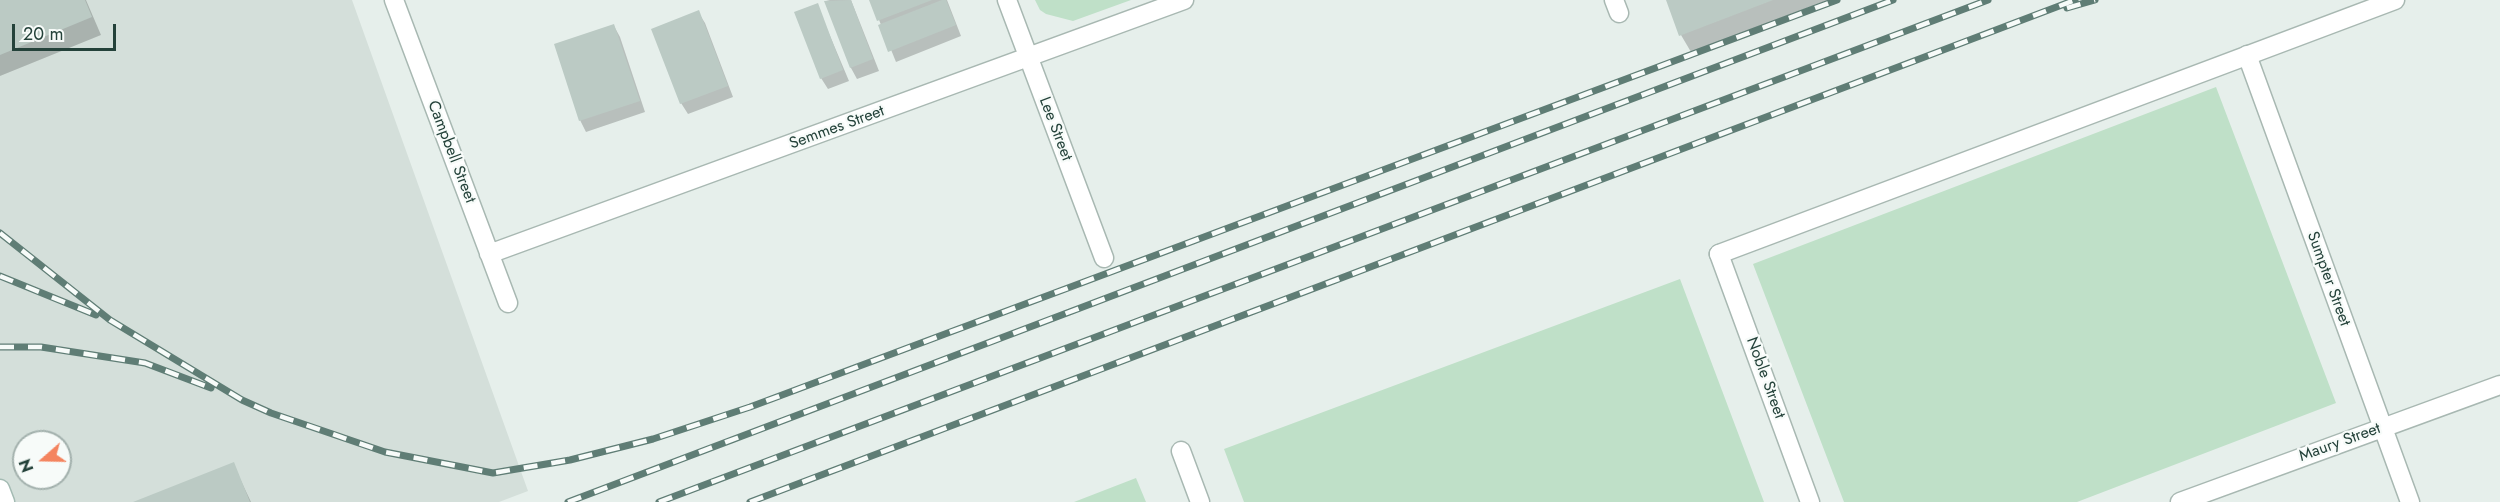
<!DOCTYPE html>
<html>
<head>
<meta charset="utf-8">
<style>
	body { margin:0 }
	#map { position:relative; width:2500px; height:502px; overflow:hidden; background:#e6efeb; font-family:Jost,sans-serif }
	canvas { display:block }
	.north { position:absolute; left:12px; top:430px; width:60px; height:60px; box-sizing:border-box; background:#f7fbf9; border:2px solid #a3b1ad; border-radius:50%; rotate:250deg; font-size:16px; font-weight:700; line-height:24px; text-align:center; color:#24423a }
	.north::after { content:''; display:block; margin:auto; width:21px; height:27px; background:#f4845f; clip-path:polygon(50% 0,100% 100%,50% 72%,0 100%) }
	.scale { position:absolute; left:12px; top:24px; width:104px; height:27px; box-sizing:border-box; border:3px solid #24423a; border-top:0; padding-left:8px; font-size:18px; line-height:21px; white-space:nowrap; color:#24423a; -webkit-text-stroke:4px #f7fbf9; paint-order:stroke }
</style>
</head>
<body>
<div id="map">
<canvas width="2500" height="502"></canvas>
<div class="north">N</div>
<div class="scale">20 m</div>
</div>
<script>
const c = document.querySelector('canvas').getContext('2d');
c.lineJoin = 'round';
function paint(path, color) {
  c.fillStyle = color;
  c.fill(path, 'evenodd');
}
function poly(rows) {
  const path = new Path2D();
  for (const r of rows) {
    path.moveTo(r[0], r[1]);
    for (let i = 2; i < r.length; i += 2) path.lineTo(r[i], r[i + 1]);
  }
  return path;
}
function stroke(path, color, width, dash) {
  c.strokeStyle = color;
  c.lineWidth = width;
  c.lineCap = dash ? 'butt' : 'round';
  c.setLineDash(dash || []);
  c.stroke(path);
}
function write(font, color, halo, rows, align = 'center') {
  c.font = font + ' Jost,sans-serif';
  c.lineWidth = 4.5;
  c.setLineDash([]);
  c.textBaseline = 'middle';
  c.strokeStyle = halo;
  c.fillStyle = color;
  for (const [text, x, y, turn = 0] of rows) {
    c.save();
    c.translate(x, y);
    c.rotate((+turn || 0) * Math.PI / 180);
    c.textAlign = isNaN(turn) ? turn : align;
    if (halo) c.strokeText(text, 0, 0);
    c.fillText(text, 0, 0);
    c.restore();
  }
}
paint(poly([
	[0,0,352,0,528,491,499,502,0,502],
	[24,442,60,442,60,478,24,478]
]), '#d4dfda');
paint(poly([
	[1035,0,1131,0,1073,21,1046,14,1040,10],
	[2216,87,2336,403,2077,502,1844,502,1753,264],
	[1680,279,1764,502,1244,502,1224,449],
	[1136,478,1146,502,1074,502]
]), '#bfe0c8');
paint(poly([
	[0,0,86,0,101,35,0,76],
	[830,0,851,0,879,71,857,79,851,68,826,1],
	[871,0,947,0,961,36,896,62],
	[1667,0,1828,0,1691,52,1681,35],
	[817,5,849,81,828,89,821,78],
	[698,12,705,23,733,97,688,114,681,103],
	[614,26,620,37,645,112,586,132,580,120],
	[233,464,251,502,137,502]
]), '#0003');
paint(poly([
	[0,0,85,0,92,17,0,55],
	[851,0,873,59,850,68,824,1],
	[869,0,932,0,877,21],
	[942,0,946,0,956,25,888,52,878,25],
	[1666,0,1773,0,1679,36],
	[818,3,843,70,820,79,794,12],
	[699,10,728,86,680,104,651,29],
	[614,24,640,101,579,121,554,44],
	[234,462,250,502,133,502]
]), '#bbcac4');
const service = poly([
	[1719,254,2395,0]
]);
const minor = poly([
	[394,0,508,303],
	[1007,0,1104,258],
	[1614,0,1619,13],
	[2247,55,2410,502],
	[489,254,1184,0],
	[1719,254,1810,502],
	[1181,451,1200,502],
	[2180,502,2500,385]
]);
const secondary = poly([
	[0,489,5,502]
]);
stroke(service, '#a8b8b2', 21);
stroke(minor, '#a8b8b2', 21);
stroke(secondary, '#a4bbb3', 21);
stroke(service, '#fff', 18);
stroke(minor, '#fff', 18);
stroke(secondary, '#fff', 18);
const rail = poly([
	[2067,8,2095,0],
	[0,233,110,320,242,400,271,413,385,452,493,473,570,460,653,439,750,407,1837,0],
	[0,276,96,315],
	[0,347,41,347,145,363,211,388],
	[568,502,1893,0],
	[659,502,1988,0],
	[750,502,2075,0]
]);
stroke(rail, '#5f7d75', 7);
stroke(rail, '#f7fbf9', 4.5, [14]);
write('16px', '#24423a', '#f7fbf9', [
	["Semmes Street",837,128,-20],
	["Lee Street",1055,129,69],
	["Campbell Street",451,152,69],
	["Sumpter Street",2328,279,70],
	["Noble Street",1765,378,70],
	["Maury Street",2340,443,-20]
]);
</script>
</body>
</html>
